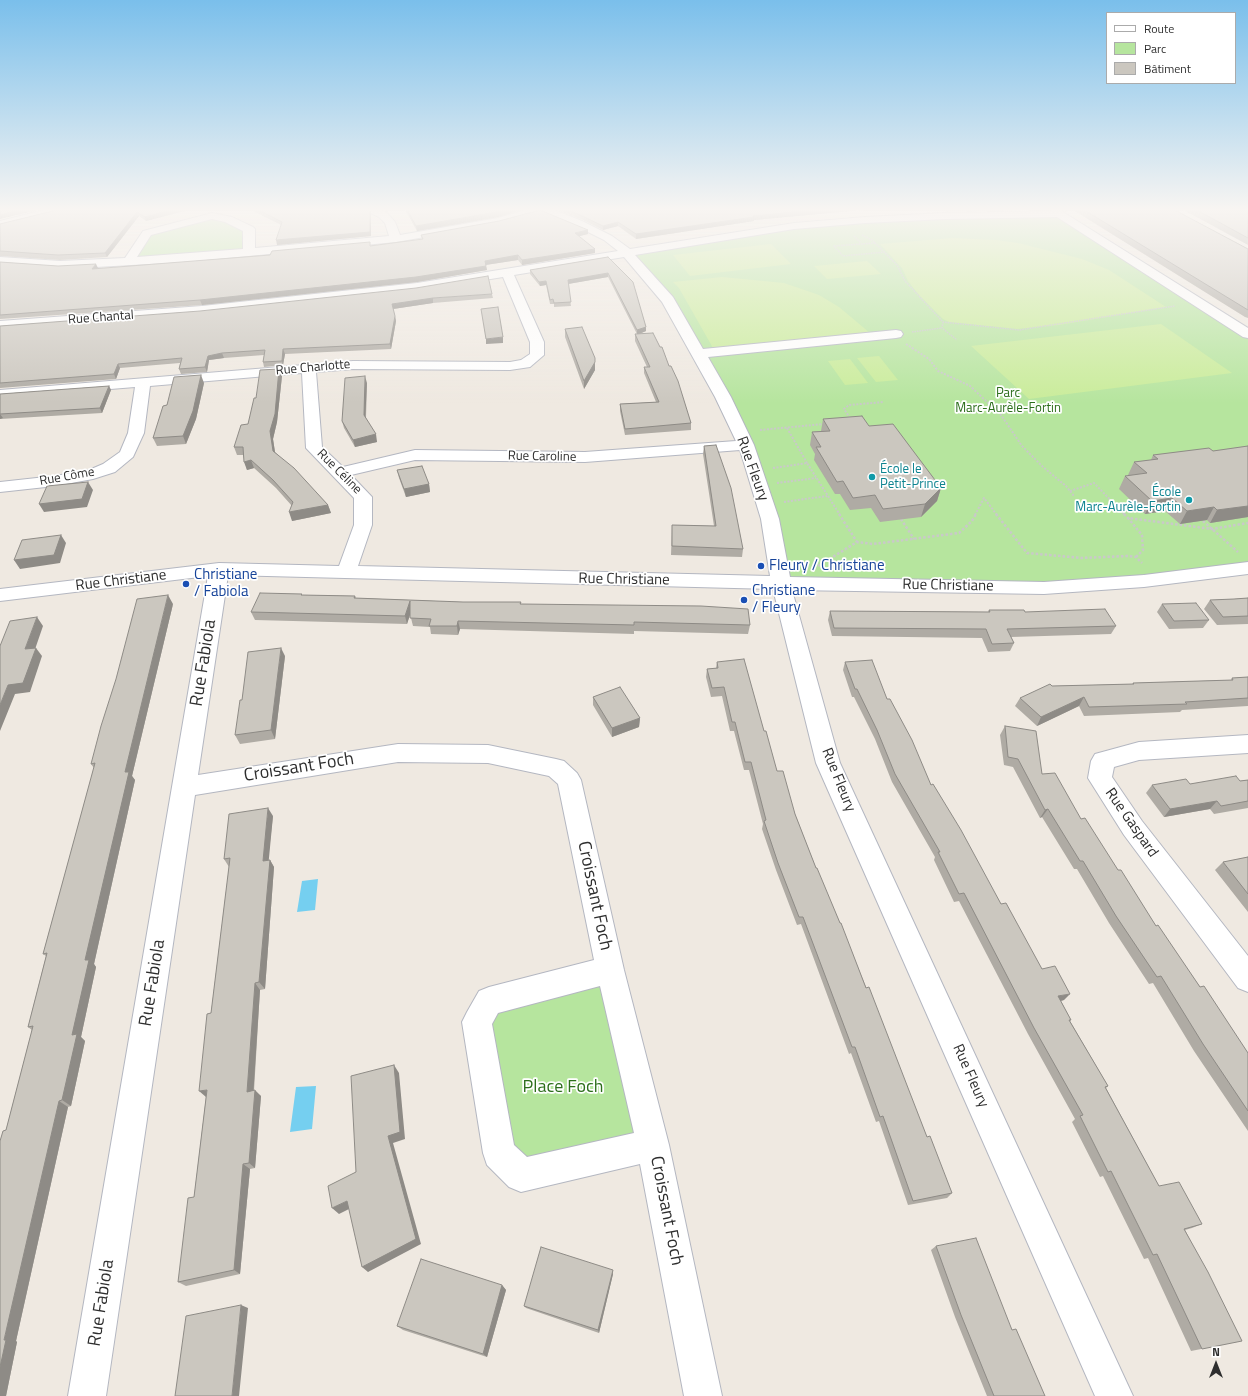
<!DOCTYPE html>
<html>
<head>
<meta charset="utf-8">
<style>
	body { margin:0 }
	#map { position:relative; width:1248px; height:1396px; overflow:hidden; background:#efe9e1; font-family:"Titillium Web",sans-serif }
	canvas { display:block }
	.legend { position:absolute; left:1106px; top:12px; width:130px; height:72px; box-sizing:border-box; background:#fff; border:1px solid #ababab; margin:0; padding:5px 7px; list-style:none; font-size:12px; color:#2e2e2e }
	.legend li { display:flex; align-items:center; gap:8px; height:20px }
	.legend b { width:20px; border:1px solid #ababab }
	.north { position:absolute; left:1196px; top:1344px; width:40px; height:40px; -webkit-text-stroke:3px #fff; paint-order:stroke; rotate:0deg; font-size:11px; font-weight:700; line-height:16px; text-align:center; color:#2e2e2e }
	.north::after { content:''; display:block; margin:auto; width:14px; height:18px; background:#2e2e2e; clip-path:polygon(50% 0,100% 100%,50% 72%,0 100%) }
</style>
</head>
<body>
<div id="map">
<canvas width="1248" height="1396"></canvas>
<ul class="legend">
<li><b style="height:5px;background:#fff"></b>Route</li>
<li><b style="height:11px;background:#b6e59e"></b>Parc</li>
<li><b style="height:11px;background:#cbc7bf"></b>Bâtiment</li>
</ul>
<div class="north">N</div>
</div>
<script>
const c = document.querySelector('canvas').getContext('2d');
c.lineJoin = 'round';
function paint(path, color) {
  c.fillStyle = color;
  c.fill(path, 'evenodd');
}
function poly(rows) {
  const path = new Path2D();
  for (const r of rows) {
    path.moveTo(r[0], r[1]);
    for (let i = 2; i < r.length; i += 2) path.lineTo(r[i], r[i + 1]);
  }
  return path;
}
function stroke(path, color, width, dash) {
  c.strokeStyle = color;
  c.lineWidth = width;
  c.lineCap = dash ? 'butt' : 'round';
  c.setLineDash(dash || []);
  c.stroke(path);
}
function write(font, color, halo, rows, align = 'center') {
  c.font = font + ' "Titillium Web",sans-serif';
  c.lineWidth = 3.5;
  c.setLineDash([]);
  c.textBaseline = 'middle';
  c.strokeStyle = halo;
  c.fillStyle = color;
  for (const [text, x, y, turn = 0] of rows) {
    c.save();
    c.translate(x, y);
    c.rotate((+turn || 0) * Math.PI / 180);
    c.textAlign = isNaN(turn) ? turn : align;
    if (halo) c.strokeText(text, 0, 0);
    c.fillText(text, 0, 0);
    c.restore();
  }
}
paint(poly([
	[1059,214,1248,334,1248,568,1044,588,781,583,746,445,668,300,626,252,794,226,865,220],
	[212,216,249,229,249,252,129,261,147,233],
	[610,970,653,1145,521,1175,499,1153,489,1001]
]), '#b6e59e');
paint(poly([
	[952,238,996,240,1018,243,1082,259,1109,270,1166,307,1059,325,1017,329,949,322,943,319,919,295,908,281,902,268,880,244],
	[771,244,791,264,690,276,673,255],
	[867,261,881,274,827,279,814,266],
	[722,277,784,283,819,295,839,307,870,333,713,348,679,288,673,282],
	[1161,324,1232,373,1029,399,971,346],
	[879,356,898,380,876,382,857,358],
	[850,359,868,383,845,385,828,361]
]), '#c9ec9a');
paint(poly([
	[318,879,315,910,297,912,302,881],
	[316,1086,312,1129,290,1132,296,1087]
]), '#75cff0');
const minor = poly([
	[52,208,70,208,69,210,0,227,0,221,52,208],
	[363,208,377,208,387,213,395,222,400,235,498,218,532,208,549,208,582,221,612,236,630,249,794,223,865,217,945,213,1051,211,1049,208,1060,208,1063,212,1248,328,1248,338,1243,337,1057,217,945,219,865,223,794,229,635,255,673,297,703,349,896,330,901,331,903,334,901,337,896,338,708,357,731,397,754,445,779,519,790,577,1044,582,1144,575,1248,562,1248,574,1144,587,1044,594,792,590,840,763,1133,1396,1095,1396,816,763,773,589,228,575,198,775,398,744,488,745,556,759,564,761,577,773,581,780,624,970,669,1145,722,1396,684,1396,640,1164,521,1192,509,1187,487,1165,483,1153,462,1022,467,1012,479,991,489,987,594,960,558,784,549,776,488,763,398,762,195,795,106,1396,68,1396,208,576,0,601,0,589,219,563,339,566,354,525,354,498,306,448,302,373,150,386,144,433,133,457,115,472,93,479,55,486,0,492,0,482,55,476,89,470,103,464,120,452,128,433,135,387,0,398,0,390,353,361,510,362,521,360,530,354,530,342,503,277,417,291,202,314,0,329,0,321,202,306,417,283,618,251,604,240,574,225,540,212,499,224,396,242,185,262,60,269,0,265,0,257,60,261,125,258,143,231,212,213,232,217,253,227,255,229,255,248,389,236,385,223,379,217,364,210,363,208],
	[212,219,225,222,243,231,243,249,137,257,151,235,212,219],
	[624,257,662,302,715,397,736,441,585,452,415,450,343,467,322,447,316,372,353,369,510,370,530,367,544,355,544,342,514,275,624,257],
	[740,450,761,519,770,576,358,566,372,525,372,497,351,475,415,460,585,462,740,450],
	[600,986,634,1133,527,1157,514,1145,492,1024,498,1013,600,986],
	[1248,735,1248,753,1139,760,1114,767,1112,777,1142,821,1248,956,1248,992,1238,988,1124,835,1088,778,1091,761,1095,754,1139,742,1248,735]
]);
stroke(minor, '#b4b7c1', 2);
stroke(poly([
	[862,235,872,240,897,265,905,281,943,322,1019,330,1175,306],
	[854,236,861,243],
	[875,243,834,246,843,256,885,252],
	[943,322,942,328,957,340],
	[912,332,942,328]
]), '#c9c9c9', 1.5, [1.5, 1]);
stroke(poly([
	[906,344,929,359,938,371,970,386,1001,415,1022,446,1043,467,1066,486,1074,496],
	[850,418,844,409,849,405,884,402],
	[787,428,807,463],
	[760,430,824,424],
	[773,468,807,463,840,515],
	[777,483,816,478],
	[1070,491,1094,483,1125,515],
	[784,502,827,496],
	[975,515,984,498,997,515]
]), '#c9c9c9', 2, [2, 1.5]);
stroke(poly([
	[839,514,857,542],
	[996,514,1027,553,1082,558,1127,556,1136,557,1142,563],
	[1124,514,1128,518],
	[901,519,914,539],
	[1203,521,1238,552],
	[1136,557,1143,550,1142,535,1128,518,1212,529,1248,523],
	[818,566,857,542,873,544,959,533,972,521,976,514]
]), '#c9c9c9', 2.5, [2.5, 2]);
paint(minor, '#fff');
paint(poly([
	[196,208,146,221,139,216,107,257,60,260,0,256,0,224],
	[247,208,364,208,370,211,371,215,371,236,277,245,281,225],
	[404,208,527,208,498,217,417,231],
	[553,208,895,208,850,211,754,220,754,221,636,239,618,226,603,230,583,220],
	[1062,208,1068,208,1066,212],
	[1070,208,1171,208,1248,249,1248,318,1245,317],
	[1180,208,1248,208,1248,245],
	[588,234,579,236,595,253,522,265,518,260,486,265,487,270,417,282,202,305,0,319,0,262,98,269,270,255,371,246,422,239,421,235],
	[608,257,646,327,646,331,639,334,669,366,691,423,691,430,625,435,620,411,620,404,656,402,644,373,644,367,647,367,635,341,635,334,637,334,608,277,568,284,571,306,554,307,554,304,550,304,546,285,540,286,530,274,530,270],
	[492,294,493,298,433,303,393,309,396,321,391,349,285,354,283,365,264,367,263,362,264,355,224,358,209,360,207,372,181,374,179,369,180,363,120,368,116,379,0,388,0,326],
	[565,329,595,358,595,370,584,389,565,337],
	[279,369,282,376,277,422,273,439,275,452,328,505,331,513,292,521,292,506,276,488,254,468,247,470,243,455,237,455,234,447,248,424,256,398],
	[204,383,196,419,186,444,157,446,153,438,167,405],
	[367,383,366,418,377,442,355,447,344,428,342,421],
	[109,386,111,390,102,413,0,419,0,394],
	[823,419,869,426,941,488,937,501,921,517,880,522,871,508,850,510,840,494,835,494,814,460,815,454,810,445,812,432,821,431],
	[704,446,743,549,742,557,671,555,672,525,714,526,703,454],
	[1248,446,1248,517,1210,523,1207,520,1180,524,1165,511,1145,514,1119,489,1125,476,1129,476,1128,475,1134,462,1151,460,1153,455,1213,451],
	[397,470,429,484,430,492,406,497,399,478],
	[302,595,355,596,356,598,463,602,521,602,521,604,750,625,748,634,634,631,634,634,460,629,458,635,431,634,430,627,413,626,410,614,407,624,255,620,251,612],
	[1248,598,1248,624,1217,625,1204,609,1210,600,1234,599],
	[173,604,132,776,135,780,94,964,96,967,81,1037,85,1041,71,1106,68,1107,16,1341,17,1342,6,1396,6,1130,32,1030,28,1027,46,956,43,954,94,768,91,764],
	[1162,604,1209,620,1203,628,1169,629,1157,612],
	[989,610,1025,612,1116,626,1111,634,1011,637,1014,643,1010,651,988,652,982,638,832,636,828,620,830,611,988,612],
	[285,656,275,739,240,744,235,735],
	[717,662,764,731,777,771,795,814,816,868,840,923,927,1137,952,1193,947,1198,908,1205,879,1121,876,1122,851,1053,849,1054,801,924,797,925,776,870,762,829,763,824,749,770,744,770,734,731,730,731,722,696,711,697,706,677,707,669,716,668],
	[845,662,887,699,931,785,1001,904,1042,969,1064,1000,1061,1001,1071,1020,1070,1021,1108,1086,1106,1088,1159,1186,1202,1224,1192,1228,1185,1230,1242,1341,1191,1351,1148,1258,1144,1259,1103,1176,1100,1177,1072,1122,1075,1119,1028,1034,959,901,954,902,934,860,935,857,892,782,875,739,854,697,852,697,843,670],
	[1248,677,1248,706,1182,710,1180,712,1084,716,1079,706,1037,726,1015,706,1020,698,1052,686,1132,684,1133,683,1231,680,1232,678],
	[593,697,640,718,639,727,612,737,593,705],
	[1005,726,1042,774,1081,819,1118,870,1156,926,1248,1053,1248,1131,1194,1051,1153,983,1149,984,1109,923,1077,869,1074,869,1042,817,1040,818,1013,767,1004,765,1000,735],
	[1248,780,1248,808,1214,814,1210,809,1164,817,1146,793,1152,785,1190,784,1240,781],
	[273,816,268,860,270,860,274,867,265,989,260,990,254,1091,261,1096,255,1168,250,1169,240,1274,186,1286,178,1282,194,1197,206,1097,211,1013,229,867,224,859],
	[1248,857,1248,912,1215,870,1223,862],
	[936,1246,1012,1330,1045,1396,987,1396,955,1317,931,1250],
	[613,1274,599,1333,526,1308,524,1306],
	[502,1285,506,1290,487,1357,403,1330,397,1326]
]), '#afaba4');
paint(poly([
	[28,208,46,208,0,219,0,215],
	[179,208,196,208,146,221,145,217],
	[513,208,527,208,498,217,417,231,416,226],
	[836,208,850,208,850,211,754,220,754,221,636,239,636,234,753,216],
	[370,211,371,215,371,236,277,245,276,240],
	[137,212,139,216,107,257,105,253],
	[618,222,618,226,603,230,603,226],
	[588,230,588,234,576,237,575,233],
	[595,249,595,253,522,265,522,260],
	[518,255,518,260,485,265,485,261],
	[96,264,98,268,94,274,92,269],
	[486,266,487,270,417,282,202,305,200,300],
	[608,273,608,277,568,284,568,280],
	[546,281,546,285,540,286,539,282],
	[433,298,433,303,393,309,392,304],
	[395,316,396,321,391,349,390,344],
	[646,327,646,331,637,335,637,330],
	[503,337,503,343,486,344,486,339],
	[283,349,285,354,283,365,282,361],
	[222,353,224,358,209,360,207,372,205,367,208,356],
	[595,362,595,370,584,389,584,381],
	[118,364,120,368,116,379,114,374],
	[279,369,282,376,277,422,273,439,276,459,273,451,270,431],
	[201,375,204,383,196,419,186,444,183,436],
	[365,376,367,383,365,422,364,415],
	[109,386,111,390,102,413,100,408],
	[0,414,3,418,0,419],
	[376,434,377,442,355,447,353,440],
	[251,460,254,468,247,470,244,462],
	[88,482,93,490,87,507,44,512,39,504],
	[429,484,430,492,406,497,404,489],
	[941,488,937,501,921,517,925,504],
	[1172,498,1165,511,1145,514,1152,501],
	[328,505,331,513,292,521,289,512],
	[1248,506,1248,517,1210,523,1217,510],
	[1214,507,1207,520,1180,524,1187,511],
	[61,535,66,543,60,563,20,569,14,560],
	[168,595,173,604,132,776,135,780,94,964,96,967,81,1037,85,1041,71,1106,62,1100,72,1035,85,960,125,772],
	[410,601,412,609,407,624,405,616],
	[37,617,43,626,32,658,25,649],
	[458,621,460,629,458,635,457,626],
	[36,648,42,656,30,692,15,694,0,731,0,705,8,685],
	[281,648,285,656,275,739,271,730],
	[1084,697,1079,706,1037,726,1041,717],
	[640,718,639,727,612,737,612,728],
	[1217,801,1210,809,1164,817,1170,809],
	[268,808,273,816,268,868,263,861],
	[1048,809,1042,817,1040,818,1045,810],
	[270,860,274,867,265,989,259,982],
	[255,983,260,990,253,1098,247,1092],
	[1070,994,1064,1000,1052,1003,1058,996],
	[394,1065,399,1073,405,1139,393,1143,421,1244,368,1272,362,1267,388,1136],
	[207,1090,206,1097,199,1091],
	[255,1090,261,1096,255,1168,249,1163],
	[59,1101,68,1107,16,1341,17,1342,6,1396,0,1396,0,1367,4,1340],
	[243,1164,250,1169,240,1274,234,1270],
	[347,1201,353,1207,339,1214,332,1208],
	[613,1270,613,1274,599,1333,598,1330],
	[502,1285,506,1290,487,1357,483,1354],
	[241,1305,248,1308,239,1396,232,1396]
]), '#8e8b86');
const building = poly([
	[0,208,28,208,0,215,0,208],
	[65,208,179,208,145,217,137,212,105,253,58,255,0,251,0,224,65,208],
	[255,208,364,208,370,211,370,232,276,240,282,222,255,208],
	[406,208,513,208,497,212,416,226,406,208],
	[563,208,836,208,753,216,754,217,636,234,618,222,603,226,582,216,563,208],
	[1081,208,1171,208,1248,249,1248,310,1081,208],
	[1193,208,1248,208,1248,238,1193,208],
	[540,210,588,230,575,233,595,249,522,260,518,255,485,261,486,266,416,277,200,300,0,315,0,262,58,266,96,264,92,269,270,255,272,251,370,242,370,246,423,239,421,235,499,221,540,210],
	[608,257,633,282,646,327,637,330,608,273,568,280,571,302,554,303,553,299,550,300,546,281,539,282,530,270,608,257],
	[488,276,492,294,433,298,392,304,395,316,390,344,283,349,282,361,263,362,265,350,222,353,208,356,205,367,179,369,182,358,118,364,114,374,0,383,0,326,200,311,416,288,488,276],
	[498,307,503,337,486,339,481,309,498,307],
	[582,327,595,358,595,362,584,381,565,329,582,327],
	[653,333,660,347,662,347,669,366,671,366,678,381,691,423,625,429,620,404,659,402,644,367,650,367,635,334,653,333],
	[279,369,275,414,270,431,273,451,294,468,328,505,289,512,293,502,273,480,251,460,244,462,243,447,234,447,241,425,248,424,254,398,256,398,260,370,279,369],
	[201,375,193,411,183,436,153,438,163,406,167,405,174,377,201,375],
	[365,376,364,415,376,434,353,440,342,421,345,378,365,376],
	[109,386,100,408,0,414,0,394,109,386],
	[862,416,869,426,893,424,941,488,925,504,883,509,875,495,853,498,843,481,837,482,816,447,821,447,812,432,830,431,823,419,862,416],
	[716,445,731,488,743,549,672,546,672,525,716,526,704,446,716,445],
	[1248,446,1248,506,1217,510,1214,507,1187,511,1172,498,1152,501,1125,476,1147,473,1134,462,1158,459,1153,455,1209,448,1213,451,1248,446],
	[422,466,429,484,404,489,397,470,422,466],
	[88,482,82,499,39,504,47,486,88,482],
	[61,535,54,555,14,560,22,540,61,535],
	[260,593,302,594,301,595,355,596,354,598,463,602,521,602,520,604,701,606,748,609,750,625,634,622,634,625,458,621,457,626,429,626,431,619,410,618,410,601,405,616,251,612,260,593],
	[168,595,125,772,129,772,85,960,89,960,72,1035,77,1034,62,1100,59,1101,4,1340,6,1340,0,1367,0,1141,3,1131,6,1130,33,1026,28,1027,47,953,43,954,95,763,91,764,101,726,116,679,137,599,168,595],
	[1248,598,1248,616,1223,617,1210,600,1234,599,1248,598],
	[1196,603,1209,620,1174,621,1162,604,1196,603],
	[1105,609,1116,626,1007,629,1014,643,992,644,986,629,834,628,830,611,990,612,989,610,1024,610,1025,612,1105,609],
	[37,617,25,649,36,648,23,683,8,685,0,705,0,646,10,621,37,617],
	[281,648,271,730,235,735,240,700,242,700,248,652,281,648],
	[744,659,764,731,766,731,777,771,783,771,795,814,816,868,817,868,840,923,841,923,866,988,869,987,927,1137,930,1136,952,1193,913,1201,883,1116,880,1117,855,1047,852,1047,803,917,799,917,778,863,764,821,766,820,751,762,745,762,735,722,732,722,724,687,712,688,707,669,718,668,717,662,744,659],
	[872,660,887,699,890,699,912,740,931,785,933,784,961,830,1001,904,1006,903,1042,969,1055,966,1070,994,1058,996,1071,1020,1069,1020,1108,1086,1105,1087,1159,1186,1179,1182,1202,1224,1184,1229,1208,1272,1242,1341,1202,1349,1157,1254,1153,1255,1111,1171,1108,1172,1080,1116,1083,1115,1034,1028,964,893,959,894,938,852,940,852,895,774,877,730,857,689,855,689,845,662,872,660],
	[1248,677,1248,698,1185,702,1187,704,1089,707,1084,697,1041,717,1020,698,1050,684,1052,686,1134,684,1133,683,1233,680,1232,678,1248,677],
	[620,687,640,718,612,728,593,697,620,687],
	[1005,726,1036,731,1042,774,1055,773,1081,819,1085,818,1118,870,1121,870,1156,926,1158,925,1200,987,1204,986,1248,1053,1248,1111,1203,1044,1161,976,1157,977,1116,916,1083,861,1080,861,1048,809,1045,810,1018,759,1008,757,1005,726],
	[1236,776,1240,781,1248,780,1248,801,1221,806,1217,801,1170,809,1152,785,1186,779,1190,784,1236,776],
	[268,808,263,861,270,860,259,982,255,983,247,1092,255,1090,249,1163,243,1164,234,1270,178,1282,188,1198,194,1197,207,1090,199,1091,207,1014,211,1013,230,858,224,859,229,814,268,808],
	[1248,857,1248,894,1223,862,1248,857],
	[394,1065,400,1132,388,1136,416,1239,362,1267,347,1201,332,1208,328,1186,356,1172,351,1076,394,1065],
	[976,1238,1012,1330,1016,1329,1045,1396,994,1396,961,1315,936,1246,976,1238],
	[541,1247,613,1270,598,1330,524,1306,541,1247],
	[421,1259,502,1285,483,1354,397,1326,421,1259],
	[241,1305,232,1396,175,1396,186,1316,241,1305]
]);
paint(building, '#cbc7bf');
stroke(building, '#8e8b86', 1);
const sky = c.createLinearGradient(0, 0, 0, 403);
sky.addColorStop(0, '#7abfeb');
sky.addColorStop(0.52, '#f8f5f2');
sky.addColorStop(1, '#f8f5f200');
c.fillStyle = sky;
c.fillRect(0, 0, 1248, 403);
for (const [x, y, r, color] of [
	[872,477,4,"#0f9aa8"],
	[1189,500,4,"#0f9aa8"],
	[761,566,4,"#1a4fb4"],
	[186,584,4,"#1a4fb4"],
	[744,600,4,"#1a4fb4"]
]) {
  const dot = new Path2D();
  dot.arc(x, y, r, 0, 2 * Math.PI);
  c.fillStyle = color;
  c.fill(dot);
  stroke(dot, '#fff', 1.5);
}
write('13px', '#2e2e2e', '#fff', [
	["Rue Chantal",101,318,-4],
	["Rue Charlotte",313,368,-5],
	["Rue Caroline",542,457,1],
	["Rue Céline",339,472,45],
	["Rue Côme",67,477,-10]
]);
write('13px', '#2c6e1b', '#fff', [
	["Parc",1008,394],
	["Marc-Aurèle-Fortin",1008,409]
]);
write('13px', '#0d838f', '#fff', [
	["École le",880,470],
	["Petit-Prince",880,485],
	["École",1181,493,"right"],
	["Marc-Aurèle-Fortin",1181,508,"right"]
], 'left');
write('15px', '#2e2e2e', '#fff', [
	["Rue Fleury",752,469,70],
	["Rue Christiane",624,580,1],
	["Rue Christiane",121,581,-7],
	["Rue Christiane",948,586,1],
	["Rue Fleury",838,780,68],
	["Rue Gaspard",1131,823,55],
	["Rue Fleury",970,1076,66]
]);
write('15px', '#164399', '#fff', [
	["Fleury / Christiane",769,566],
	["Christiane",194,575],
	["/ Fabiola",194,592],
	["Christiane",752,591],
	["/ Fleury",752,608]
], 'left');
write('18px', '#2e2e2e', '#fff', [
	["Rue Fabiola",204,663,-81],
	["Croissant Foch",299,768,-9],
	["Croissant Foch",594,896,78],
	["Rue Fabiola",153,983,-81],
	["Croissant Foch",666,1211,79],
	["Rue Fabiola",102,1303,-81]
]);
write('18px', '#2c6e1b', '#fff', [
	["Place Foch",563,1088]
]);
</script>
</body>
</html>
